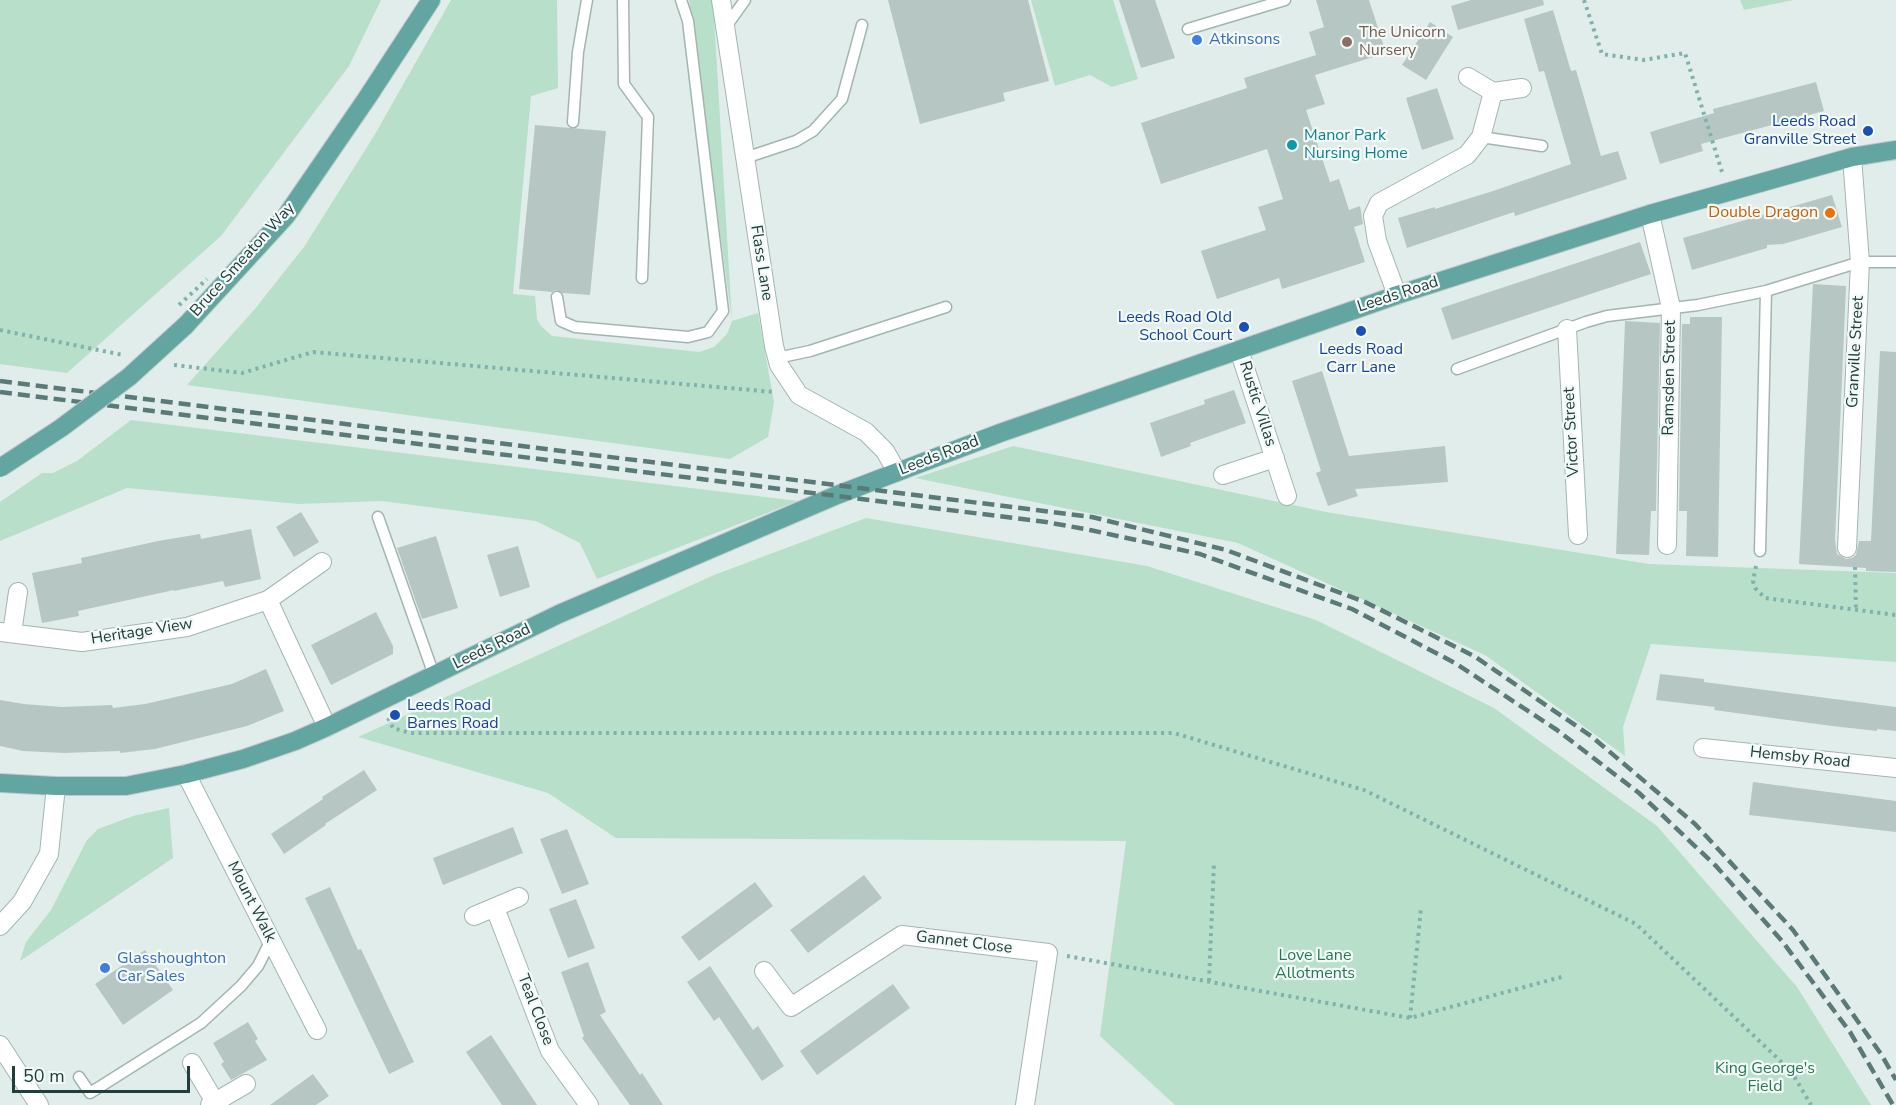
<!DOCTYPE html>
<html>
<head>
<meta charset="utf-8">
<style>
	body { margin:0 }
	#map { position:relative; width:1896px; height:1105px; overflow:hidden; background:#e1edea; font-family:"Nunito Sans",sans-serif }
	canvas { display:block }
	.scale { position:absolute; left:12px; top:1066px; width:178px; height:27px; box-sizing:border-box; border:3px solid #203e3c; border-top:0; padding-left:8px; font-size:18px; line-height:21px; white-space:nowrap; color:#203e3c; -webkit-text-stroke:4px #f2f9f7; paint-order:stroke }
</style>
</head>
<body>
<div id="map">
<canvas width="1896" height="1105"></canvas>
<div class="scale">50 m</div>
</div>
<script>
const c = document.querySelector('canvas').getContext('2d');
c.lineJoin = 'round';
function paint(path, color) {
  c.fillStyle = color;
  c.fill(path, 'evenodd');
}
function poly(rows) {
  const path = new Path2D();
  for (const r of rows) {
    path.moveTo(r[0], r[1]);
    for (let i = 2; i < r.length; i += 2) path.lineTo(r[i], r[i + 1]);
  }
  return path;
}
function stroke(path, color, width, dash) {
  c.strokeStyle = color;
  c.lineWidth = width;
  c.lineCap = dash ? 'butt' : 'round';
  c.setLineDash(dash || []);
  c.stroke(path);
}
function write(font, color, halo, rows, align = 'center') {
  c.font = font + ' "Nunito Sans",sans-serif';
  c.lineWidth = 4.5;
  c.setLineDash([]);
  c.textBaseline = 'middle';
  c.strokeStyle = halo;
  c.fillStyle = color;
  for (const [text, x, y, turn = 0] of rows) {
    c.save();
    c.translate(x, y);
    c.rotate((+turn || 0) * Math.PI / 180);
    c.textAlign = isNaN(turn) ? turn : align;
    if (halo) c.strokeText(text, 0, 0);
    c.fillText(text, 0, 0);
    c.restore();
  }
}
paint(poly([
	[0,0,381,0,349,66,221,236,67,373,0,364],
	[451,0,557,0,558,88,531,96,513,294,535,296,537,319,541,326,552,336,699,352,714,347,727,334,732,321,689,0,713,0,732,321,758,313,774,402,768,437,730,459,187,385,254,310,304,247,374,136],
	[1031,0,1113,0,1138,79,1112,87,1090,75,1055,86],
	[1740,0,1794,0,1744,10],
	[131,420,798,501,597,579,580,543,536,521,382,501,299,504,127,488,0,541,0,502,42,473,53,473,77,461],
	[1013,446,1326,512,1649,564,1896,573,1896,662,1651,644,1623,727,1625,756,1485,655,1238,543,915,478],
	[866,518,1147,566,1316,620,1494,708,1657,826,1797,987,1871,1105,1175,1105,1100,1036,1126,841,616,838,548,793,358,737,714,575],
	[169,808,173,858,20,961,26,942,51,910,87,840,98,829,133,816]
]), '#b8dfca');
paint(poly([
	[888,0,1028,0,1049,81,1003,93,1005,101,920,124],
	[1119,0,1155,0,1175,58,1141,68],
	[1316,0,1369,0,1386,53,1315,75,1325,104,1306,110,1330,182,1339,179,1349,210,1360,206,1363,224,1354,227,1365,262,1282,289,1279,278,1217,299,1201,251,1266,230,1258,207,1283,199,1267,149,1161,184,1141,123,1247,88,1244,78,1316,55,1309,32,1324,27],
	[1471,0,1543,0,1544,5,1458,30,1451,6],
	[1553,10,1571,71,1576,70,1601,156,1618,151,1627,179,1515,216,1514,212,1407,248,1398,218,1435,207,1435,209,1493,191,1571,164,1544,71,1539,72,1524,19],
	[1430,22,1453,37,1426,80,1402,65],
	[1816,82,1824,111,1701,144,1703,151,1660,164,1650,132,1714,113,1713,109],
	[1437,88,1454,139,1422,150,1406,98],
	[535,125,606,131,590,295,563,293,556,290,552,292,519,289],
	[1832,195,1842,227,1783,244,1767,245,1767,248,1692,270,1683,238],
	[1640,242,1651,274,1452,340,1441,308],
	[1813,284,1846,286,1835,540,1837,554,1846,559,1852,558,1856,555,1859,541,1871,541,1880,351,1896,352,1896,572,1866,571,1866,568,1799,564],
	[1690,317,1722,317,1718,557,1686,556,1687,511,1679,511,1682,324,1690,324],
	[1625,321,1660,323,1656,511,1651,511,1649,555,1616,554],
	[1322,371,1349,456,1445,446,1448,482,1355,489,1358,496,1328,506,1316,473,1321,471,1292,381],
	[1234,390,1246,423,1190,443,1191,446,1161,457,1150,423,1205,404,1204,400],
	[301,512,319,542,294,557,276,527],
	[251,529,261,579,225,587,223,581,174,591,174,590,78,611,79,616,42,623,32,573,82,563,81,558,158,541,200,534,201,539],
	[436,536,458,608,422,619,397,548],
	[518,546,530,587,500,597,487,555],
	[376,612,393,646,393,654,331,685,311,645],
	[266,669,284,711,247,726,155,749,120,753,120,751,64,753,23,751,0,746,0,700,24,704,62,707,112,705,113,708,145,704,232,684],
	[1660,674,1704,679,1704,682,1896,707,1896,731,1877,729,1877,731,1832,726,1714,710,1715,707,1656,700],
	[364,770,377,790,325,824,326,825,284,854,271,834,323,799,322,797],
	[1753,782,1896,801,1896,832,1749,815],
	[513,827,523,853,443,885,433,858],
	[567,829,589,884,562,894,540,839],
	[864,875,882,898,808,953,790,930],
	[755,882,773,906,699,961,681,937],
	[330,887,358,950,361,949,414,1062,389,1074,305,898],
	[576,899,595,948,568,958,549,909],
	[145,950,173,990,123,1025,95,984],
	[588,962,606,1012,600,1015,640,1075,642,1073,663,1105,630,1105,582,1038,584,1036,561,972],
	[710,966,753,1030,758,1026,784,1066,762,1081,719,1017,714,1021,687,982],
	[893,984,910,1008,817,1075,800,1051],
	[248,1022,258,1039,255,1041,267,1060,231,1080,221,1064,224,1062,213,1043],
	[491,1035,537,1105,502,1105,466,1052],
	[313,1074,329,1096,316,1105,270,1105]
]), '#b6c7c3');
const lane = poly([
	[623,0,624,84,648,117,642,278],
	[725,28,745,0],
	[1188,29,1285,0],
	[573,122,578,52,587,0],
	[1481,137,1542,146],
	[745,158,796,141,813,131,842,99,862,25],
	[557,297,561,321,575,327,688,337,708,332,723,311,688,21,681,0],
	[777,358,810,351,946,307],
	[1457,369,1586,322,1607,316,1698,305,1766,291,1860,262,1896,262],
	[378,517,434,675],
	[1760,551,1766,291],
	[79,1077,90,1093,201,1023,241,986,258,966,271,940]
]);
const street = poly([
	[721,0,774,346,779,365,799,395,866,432,885,451,897,472],
	[1468,77,1493,92,1522,88],
	[1650,214,1671,308,1667,545],
	[1397,295,1377,241,1373,216,1379,203,1467,155,1481,137,1493,92],
	[1567,329,1578,535],
	[1239,350,1287,496],
	[1223,475,1275,458],
	[1847,548,1860,262,1852,157],
	[268,600,327,727],
	[0,632,82,642,187,627,268,600,322,562],
	[12,633,18,592],
	[1703,748,1896,768],
	[186,774,317,1030],
	[495,908,550,1051,589,1105],
	[474,916,519,897],
	[0,926,22,902,49,854,56,786],
	[764,971,791,1007,902,935,1048,953,1025,1105],
	[0,1045,39,1105],
	[192,1063,215,1102],
	[210,1105,246,1084]
]);
const primary = poly([
	[186,325,286,216,367,98,431,0],
	[0,783,56,786,126,786,186,774,243,759,295,741,327,727,559,614,837,495,1000,433,1397,295,1650,214,1852,157,1896,150]
]);
stroke(lane, '#a3b5b2', 13);
stroke(street, '#a3b5b2', 20);
stroke(primary, '#c1c9c8', 20);
stroke(poly([
	[1584,0,1602,54,1644,60,1685,53,1722,172],
	[0,330,123,355],
	[174,365,242,373,313,352,774,392],
	[1756,566,1753,581,1755,588,1765,598,1896,615],
	[1855,567,1856,610],
	[388,718,393,728,410,733,1174,733,1364,790,1636,924,1791,1071,1811,1105],
	[1067,956,1410,1018,1565,976],
	[1209,981,1214,862],
	[1410,1018,1421,908]
]), '#7fb2ac', 4, [3, 4.5]);
stroke(lane, '#fff', 10);
stroke(street, '#fff', 18);
stroke(primary, '#62a5a1', 18);
stroke(poly([
	[0,381,1092,517,1226,550,1365,602,1474,656,1591,736,1695,824,1793,930,1881,1054,1896,1080],
	[0,392,1046,522,1090,530,1200,554,1352,609,1455,663,1557,730,1639,793,1716,866,1782,941,1850,1032,1893,1105]
]), '#5a7a78', 4.5, [12, 6]);
const primaryBridge = poly([
	[0,468,61,428,129,377,186,325]
]);
stroke(primaryBridge, '#c1c9c8', 20, []);
stroke(poly([
	[179,305,207,279]
]), '#7fb2ac', 4, [3, 4.5]);
stroke(primaryBridge, '#62a5a1', 18);
for (const [x, y, r, color] of [
	[1197,40,6,"#3f7fe0"],
	[1347,42,6,"#8d6e63"],
	[1868,131,6,"#1a4fb4"],
	[1292,145,6,"#0f9aa8"],
	[1830,213,6,"#e8710a"],
	[1244,327,6,"#1a4fb4"],
	[1361,331,6,"#1a4fb4"],
	[395,715,6,"#1a4fb4"],
	[105,968,6,"#3f7fe0"]
]) {
  const dot = new Path2D();
  dot.arc(x, y, r, 0, 2 * Math.PI);
  c.fillStyle = color;
  c.fill(dot);
  stroke(dot, '#f2f9f7', 2);
}
write('16px', '#785e54', '#f2f9f7', [
	["The Unicorn",1359,33],
	["Nursery",1359,51]
], 'left');
write('16px', '#366cbe', '#f2f9f7', [
	["Atkinsons",1209,40],
	["Glasshoughton",117,959],
	["Car Sales",117,977]
], 'left');
write('16px', '#164399', '#f2f9f7', [
	["Leeds Road",1856,122],
	["Granville Street",1856,140],
	["Leeds Road Old",1232,318],
	["School Court",1232,336],
	["Leeds Road",1361,350,"center"],
	["Carr Lane",1361,368,"center"],
	["Leeds Road",407,706,"left"],
	["Barnes Road",407,724,"left"]
], 'right');
write('16px', '#0d838f', '#f2f9f7', [
	["Manor Park",1304,136],
	["Nursing Home",1304,154]
], 'left');
write('16px', '#c56008', '#f2f9f7', [
	["Double Dragon",1818,213]
], 'right');
write('16px', '#203e3c', '#f2f9f7', [
	["Bruce Smeaton Way",243,260,-48],
	["Flass Lane",761,263,81],
	["Leeds Road",1398,295,-18],
	["Granville Street",1856,352,-87],
	["Ramsden Street",1670,378,-89],
	["Rustic Villas",1257,404,72],
	["Victor Street",1572,432,-93],
	["Leeds Road",939,456,-21],
	["Heritage View",142,632,-9],
	["Leeds Road",492,647,-26],
	["Hemsby Road",1800,758,6],
	["Mount Walk",251,902,63],
	["Gannet Close",964,943,7],
	["Teal Close",535,1010,69]
]);
write('16px', '#277856', '#f2f9f7', [
	["Love Lane",1315,956],
	["Allotments",1315,974],
	["King George's",1765,1069],
	["Field",1765,1087]
]);
</script>
</body>
</html>
